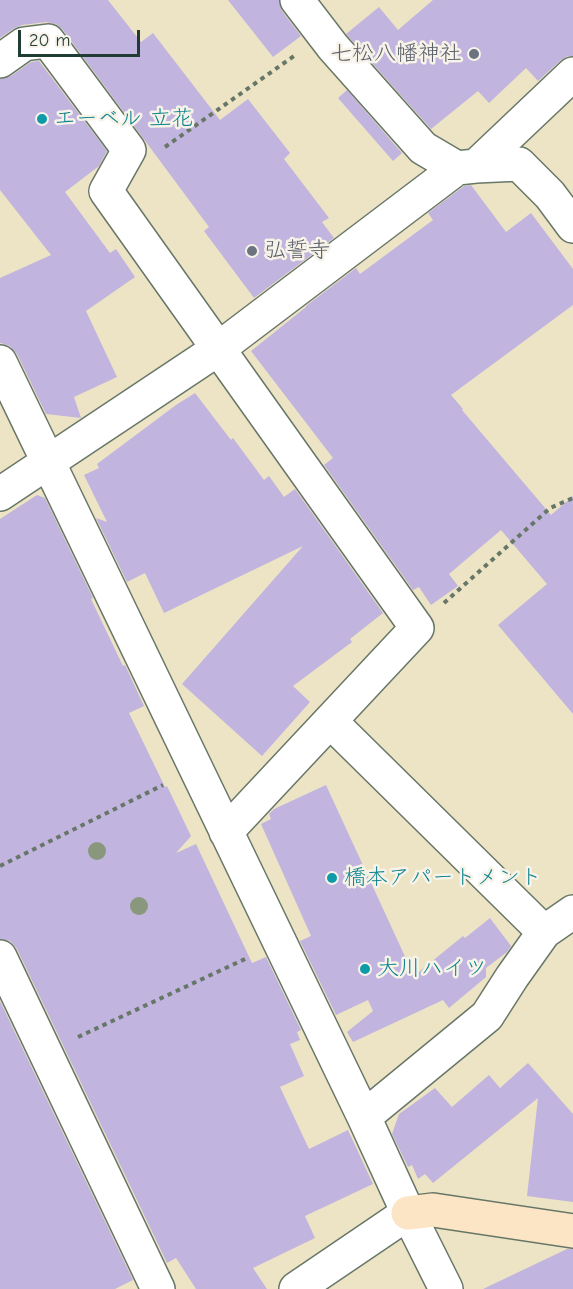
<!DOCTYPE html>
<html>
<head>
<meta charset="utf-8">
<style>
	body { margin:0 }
	#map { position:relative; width:573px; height:1289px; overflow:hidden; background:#ede4c5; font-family:"Comic Neue",sans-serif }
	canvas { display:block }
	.scale { position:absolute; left:18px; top:30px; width:122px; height:27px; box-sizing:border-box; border:3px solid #1f3d34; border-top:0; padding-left:8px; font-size:18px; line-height:21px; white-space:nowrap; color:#1f3d34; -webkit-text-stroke:4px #f7f3e8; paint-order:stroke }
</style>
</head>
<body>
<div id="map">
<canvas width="573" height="1289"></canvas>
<div class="scale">20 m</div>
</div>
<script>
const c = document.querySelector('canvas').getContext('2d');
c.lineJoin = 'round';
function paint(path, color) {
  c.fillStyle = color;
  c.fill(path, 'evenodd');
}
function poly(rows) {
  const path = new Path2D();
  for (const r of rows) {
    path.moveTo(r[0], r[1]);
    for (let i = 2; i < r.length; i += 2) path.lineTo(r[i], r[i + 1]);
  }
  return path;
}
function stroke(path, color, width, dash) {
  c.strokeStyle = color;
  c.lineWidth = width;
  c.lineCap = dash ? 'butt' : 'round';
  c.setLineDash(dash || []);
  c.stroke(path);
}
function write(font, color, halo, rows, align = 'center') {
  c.font = font + ' "Comic Neue","Klee One",sans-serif';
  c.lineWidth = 5;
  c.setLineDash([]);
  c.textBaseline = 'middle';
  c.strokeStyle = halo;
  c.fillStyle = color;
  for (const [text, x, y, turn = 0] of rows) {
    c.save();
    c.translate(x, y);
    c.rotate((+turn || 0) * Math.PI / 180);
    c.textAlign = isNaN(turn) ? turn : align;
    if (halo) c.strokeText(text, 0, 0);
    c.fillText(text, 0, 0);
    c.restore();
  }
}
paint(poly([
	[0,0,108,0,141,42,153,33,220,120,248,99,290,153,284,159,329,218,322,222,334,238,254,298,204,231,209,227,63,30,56,24,46,22,22,25,13,29,0,38],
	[228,0,279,0,282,11,301,36,273,57],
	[433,0,573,0,573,56,568,56,561,60,538,81,526,68,489,103,478,91,431,129,346,34,379,7,398,30],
	[39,61,107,151,99,166,65,192,110,253,116,249,135,277,86,311,117,377,74,397,81,418,46,414,17,354,10,346,0,343,0,278,51,255,0,190,0,79,11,76,31,62],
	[347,90,402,153,393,161,338,98],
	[471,185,506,232,531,213,573,269,573,305,451,395,463,409,462,410,551,515,573,496,573,714,498,625,547,584,501,530,449,574,458,586,431,605,419,587,413,590,324,465,333,458,251,351,306,307,306,306,356,268,360,274,433,220,428,213,464,186],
	[195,393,231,440,233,438,264,480,269,476,284,497,295,489,383,613,350,639,352,642,293,686,310,702,262,756,182,684,303,546,164,613,145,573,127,582,96,518,107,522,84,475,99,468,97,464,176,405],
	[37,495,45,498,93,598,91,599,123,666,125,665,144,706,129,713,165,787,167,786,191,836,176,853,196,844,252,963,266,957,301,1030,297,1032,300,1040,290,1044,304,1076,280,1087,309,1149,348,1130,373,1184,305,1216,315,1238,253,1268,267,1289,196,1289,176,1258,167,1263,17,949,10,941,0,939,0,519],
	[326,785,414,976,463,936,465,938,490,918,511,946,507,952,486,968,486,977,449,1008,443,1000,353,1042,347,1032,373,1011,368,1000,336,1015,300,941,311,936,261,824,271,819,269,814,274,809],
	[0,1001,133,1280,115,1289,0,1289],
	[528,1063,573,1114,573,1202,527,1196,538,1098,433,1183,425,1174,418,1179,412,1165,408,1167,392,1134,399,1114,435,1088,452,1107,489,1075,500,1088],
	[567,1249,573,1249,573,1289,483,1289]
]), '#c1b4df');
const street = poly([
	[297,0,333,47,423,148,457,168,476,166,519,164,550,195,573,226],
	[0,61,24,44,48,41,129,150,106,191,417,628,226,832],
	[476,166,573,74],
	[0,362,364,1117,408,1213,446,1289],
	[0,494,218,349,457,168],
	[330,721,544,932],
	[0,957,158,1289],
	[364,1117,487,1016,512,977,544,932,573,912],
	[296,1289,408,1213]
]);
const secondary = poly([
	[408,1213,433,1210,573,1231]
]);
stroke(street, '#677767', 36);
stroke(secondary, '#677767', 36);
stroke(poly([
	[165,147,294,56],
	[444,603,550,508,573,498],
	[0,866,163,785],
	[78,1037,245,959]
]), '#677767', 4, [4.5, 4.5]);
stroke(street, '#fff', 33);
stroke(secondary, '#fce5c4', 33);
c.fillStyle = '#89987d';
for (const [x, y] of [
	[97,851],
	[139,906]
]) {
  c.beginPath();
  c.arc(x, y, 9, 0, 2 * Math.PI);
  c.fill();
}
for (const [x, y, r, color] of [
	[474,54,6,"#6b7280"],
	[42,119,6,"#0f9aa8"],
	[252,251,6,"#6b7280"],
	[332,878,6,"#0f9aa8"],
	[365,969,6,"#0f9aa8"]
]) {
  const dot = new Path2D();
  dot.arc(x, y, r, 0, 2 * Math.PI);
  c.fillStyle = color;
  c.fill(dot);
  stroke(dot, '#f7f3e8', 2);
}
write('22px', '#5b616d', '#f7f3e8', [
	["七松八幡神社",462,54],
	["弘誓寺",264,251,"left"]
], 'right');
write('22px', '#0d838f', '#f7f3e8', [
	["エーベル 立花",54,119],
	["橋本アパートメント",344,878],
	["大川ハイツ",377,969]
], 'left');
</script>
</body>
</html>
